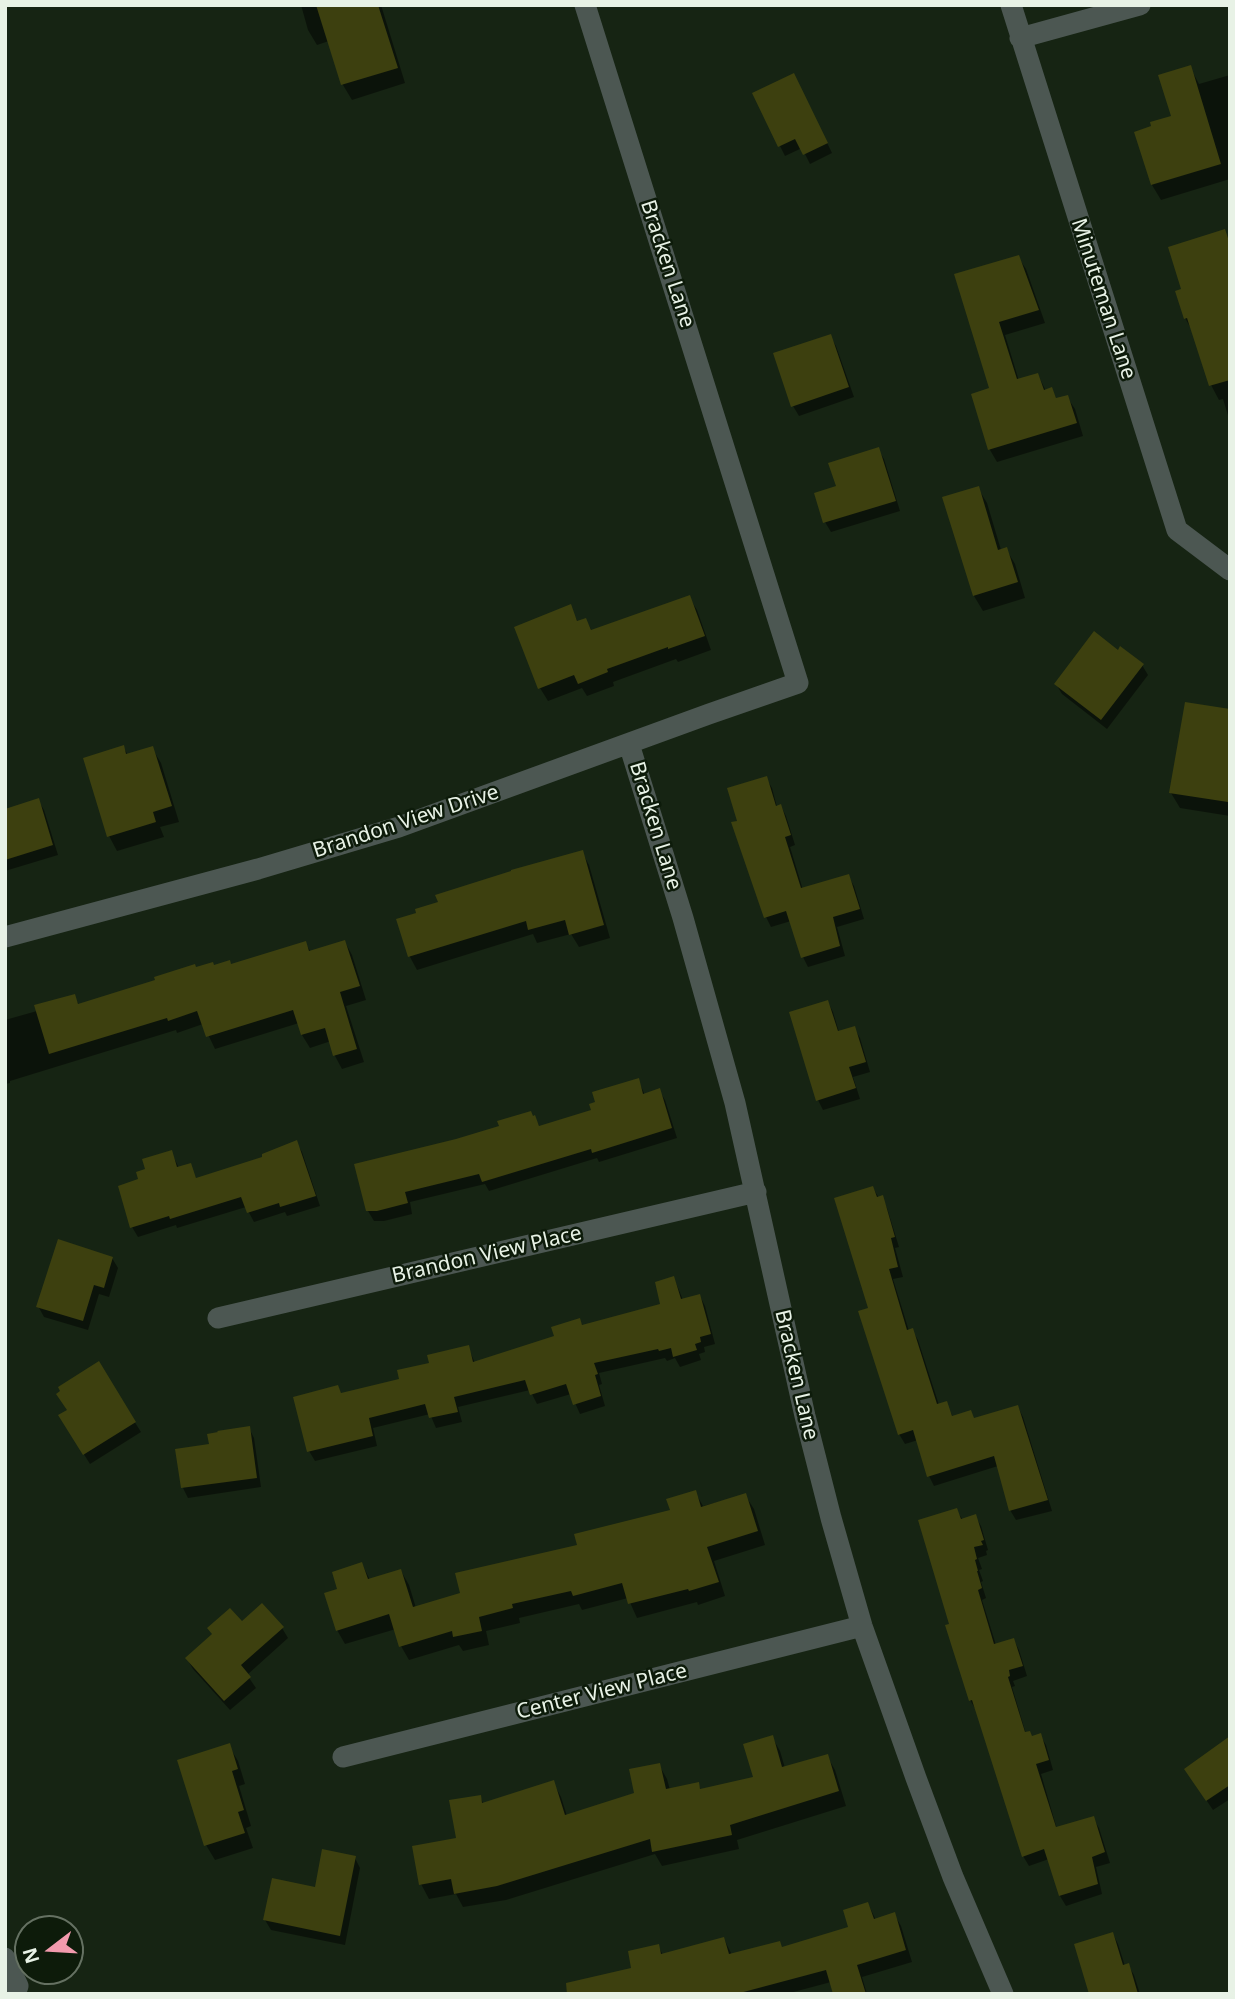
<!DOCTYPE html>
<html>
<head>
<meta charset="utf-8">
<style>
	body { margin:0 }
	#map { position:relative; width:1235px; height:1999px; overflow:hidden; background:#162413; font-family:"Noto Sans",sans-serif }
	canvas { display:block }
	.frame { position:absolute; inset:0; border:7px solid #e8f2e6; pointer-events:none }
	.north { position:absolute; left:14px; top:1915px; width:70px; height:70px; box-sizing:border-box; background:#0d1b0a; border:2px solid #657162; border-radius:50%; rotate:253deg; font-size:19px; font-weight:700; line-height:28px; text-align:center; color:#e8f2e6 }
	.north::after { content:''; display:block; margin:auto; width:24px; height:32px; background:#f29aad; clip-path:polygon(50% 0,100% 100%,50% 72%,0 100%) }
</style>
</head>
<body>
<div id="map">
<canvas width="1235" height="1999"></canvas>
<div class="frame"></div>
<div class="north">N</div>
</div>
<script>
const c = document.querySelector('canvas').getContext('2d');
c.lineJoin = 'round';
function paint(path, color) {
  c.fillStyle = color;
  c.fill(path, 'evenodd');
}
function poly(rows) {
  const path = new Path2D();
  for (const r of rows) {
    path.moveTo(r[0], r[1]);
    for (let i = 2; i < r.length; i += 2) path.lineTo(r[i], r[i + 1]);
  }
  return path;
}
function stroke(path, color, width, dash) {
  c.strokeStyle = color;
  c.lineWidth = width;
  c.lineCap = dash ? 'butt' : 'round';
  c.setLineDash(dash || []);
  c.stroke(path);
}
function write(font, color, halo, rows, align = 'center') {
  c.font = font + ' "Noto Sans",sans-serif';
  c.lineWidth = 5;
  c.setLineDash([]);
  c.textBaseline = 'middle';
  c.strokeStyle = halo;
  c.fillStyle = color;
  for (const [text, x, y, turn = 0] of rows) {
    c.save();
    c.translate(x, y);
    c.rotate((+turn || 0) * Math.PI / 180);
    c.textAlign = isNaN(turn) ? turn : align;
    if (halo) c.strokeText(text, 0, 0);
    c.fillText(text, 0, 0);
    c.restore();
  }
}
paint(poly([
	[301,5,381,5,405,83,352,100,343,85,329,41,317,45,308,30],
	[1190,67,1199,84,1230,75,1230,179,1161,200,1152,185,1136,133,1173,117],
	[799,85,832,153,810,164,802,148,785,156,754,94],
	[1224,231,1230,241,1230,422,1223,399,1219,400,1211,385,1193,332,1185,318,1183,290],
	[1018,257,1026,269,1045,323,1005,335,1019,381,1038,375,1046,391,1052,389,1057,400,1067,397,1075,409,1083,436,997,462,990,450,973,395,991,389,956,276],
	[830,336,836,346,854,397,799,416,793,406],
	[878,449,884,459,900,511,831,532,825,522,839,487],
	[978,488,987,503,1001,550,1006,549,1015,564,1025,598,983,611,974,596],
	[689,597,697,610,711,650,678,662,676,659,613,682,614,686,587,696,582,688,548,701,540,688,570,607,578,622,586,620,592,631],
	[1118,652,1142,665,1148,675,1107,729,1062,694,1056,684],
	[1230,710,1230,816,1180,808,1171,793],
	[123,747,128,755,152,748,161,763,179,822,160,827,164,837,117,851,109,836],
	[766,778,772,788,777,807,781,806,786,816,795,845,790,847,803,890,848,876,854,886,864,919,837,927,845,956,808,967,803,957,791,921,771,927,766,917,739,822],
	[38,800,44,810,58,855,5,871,5,811],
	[582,852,589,865,610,938,579,947,571,934,537,943,533,934,417,970,410,957,398,920],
	[345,942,352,955,366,1000,346,1006,364,1062,342,1069,335,1056,331,1041,310,1048,302,1035,299,1023,215,1049,203,1024,177,1033,176,1030,10,1081,10,1083,5,1084,5,1020,37,1011,74,996,79,1005,196,969,231,966,305,943,311,952],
	[828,1002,833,1012,839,1032,854,1028,860,1038,870,1072,853,1077,860,1099,823,1110,818,1100],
	[638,1080,645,1095,659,1090,665,1100,677,1138,599,1162,597,1158,489,1191,485,1184,410,1202,412,1214,384,1221,374,1221,368,1211,457,1141,534,1117,540,1127,593,1111],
	[296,1142,302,1152,320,1206,287,1216,285,1212,254,1222,246,1207,177,1228,176,1225,138,1237,132,1227,141,1180,147,1170,171,1152,179,1168,190,1165,197,1180,265,1158],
	[873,1188,879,1198,882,1198,887,1208,899,1247,895,1248,903,1277,893,1279,909,1331,912,1330,918,1340,939,1405,946,1403,953,1417,974,1419,1018,1407,1023,1417,1052,1511,1016,1520,1010,1510,998,1466,934,1486,929,1476,918,1440,905,1444,899,1434,870,1309],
	[112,1258,118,1268,109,1297,99,1294,88,1330,44,1317,38,1306],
	[674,1278,683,1300,700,1296,705,1306,715,1344,704,1347,705,1352,699,1354,701,1360,680,1367,675,1358,667,1361,665,1358,599,1373,602,1384,599,1385,605,1406,580,1414,571,1394,537,1404,530,1390,458,1407,462,1422,436,1428,430,1414,373,1428,377,1446,315,1461,309,1451,338,1387,342,1395,402,1380,468,1347,475,1363,556,1338,579,1320,583,1326,662,1305],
	[98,1364,141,1432,90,1464,60,1416,68,1411],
	[249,1428,254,1438,261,1487,188,1498,183,1488,211,1445],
	[695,1492,703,1506,745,1495,754,1509,765,1545,714,1561,725,1596,698,1605,697,1602,637,1618,628,1598,582,1610,579,1604,519,1618,520,1623,486,1631,489,1645,463,1651,459,1645,409,1660,401,1646,396,1629,345,1644,337,1630,339,1590,362,1564,370,1580,401,1571,409,1585,416,1608,462,1594,672,1511],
	[956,1510,963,1520,975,1516,981,1526,988,1550,986,1551,987,1555,978,1558,982,1569,979,1570,983,1581,981,1582,986,1598,982,1600,996,1645,1014,1640,1019,1650,1027,1676,1013,1681,1015,1686,1012,1687,1026,1734,1033,1738,1040,1735,1046,1745,1053,1770,1041,1774,1057,1829,1093,1818,1099,1828,1110,1863,1096,1867,1102,1894,1066,1906,1060,1896,1049,1859,1029,1866,1023,1856,976,1710,970,1700,952,1625],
	[242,1623,282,1628,288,1638,247,1675,256,1688,230,1710,193,1669,187,1659],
	[772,1737,780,1751,785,1768,827,1756,835,1770,846,1806,737,1840,739,1849,662,1866,655,1854,506,1900,463,1907,456,1894,429,1899,421,1884,458,1839,480,1797,484,1805,553,1782,561,1797,567,1816,636,1795,659,1765,667,1779,670,1790,698,1784,701,1790,755,1779],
	[1230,1738,1230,1799,1213,1810,1192,1779],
	[229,1746,238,1761,245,1784,239,1786,251,1826,246,1828,253,1848,215,1860,206,1845],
	[355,1858,360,1868,345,1945,271,1930,265,1920,316,1889],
	[868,1904,876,1920,894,1914,901,1926,912,1962,862,1977,867,1994,835,1994,831,1982,786,1994,594,1994,633,1970,658,1946,663,1955,724,1939,732,1955,780,1943,783,1949,850,1928],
	[1113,1934,1118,1944,1125,1966,1128,1965,1134,1975,1140,1994,1091,1994]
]), '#0007');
paint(poly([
	[316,5,378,5,398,68,341,85],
	[1191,65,1221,164,1151,185,1134,132,1151,126,1150,122,1171,116,1158,75],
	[794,73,828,143,803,155,795,139,778,147,752,93],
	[1225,229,1230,244,1230,380,1209,386,1187,318,1184,319,1175,291,1181,289,1168,247],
	[1019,255,1039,310,999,322,1017,379,1038,373,1044,390,1052,387,1056,398,1068,395,1077,423,988,450,971,394,989,388,954,274],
	[831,334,849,387,791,407,773,353],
	[879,447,896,501,823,523,814,493,836,486,828,463],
	[979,486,998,550,1007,547,1018,582,973,596,942,497],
	[690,595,705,636,668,649,668,647,607,669,608,672,578,684,574,675,538,689,514,627,571,604,577,621,586,618,591,630],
	[1094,631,1118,650,1120,646,1144,664,1101,720,1054,684],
	[1185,702,1230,709,1230,790,1228,802,1169,793],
	[124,745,126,754,153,746,172,806,153,812,156,822,107,837,83,758],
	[767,776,776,806,781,804,791,835,785,837,801,888,849,874,860,909,833,917,840,946,801,958,786,911,764,918,731,822,737,821,727,788],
	[39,798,53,845,5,860,5,809],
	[583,850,604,925,569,935,565,920,528,930,526,921,408,957,396,919,416,913,415,909,438,902,435,895,511,871,511,870],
	[345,940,360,986,340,992,357,1049,333,1056,325,1028,301,1035,293,1010,206,1037,197,1011,168,1021,167,1018,49,1054,34,1005,75,994,78,1004,155,980,154,977,195,964,196,967,213,962,214,965,230,960,231,964,306,941,309,951],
	[828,1000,838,1031,855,1026,866,1062,849,1067,856,1088,816,1101,789,1012],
	[639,1078,643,1094,660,1088,672,1128,592,1153,591,1149,482,1182,479,1174,405,1192,408,1203,377,1211,366,1211,354,1164,456,1139,499,1126,497,1121,531,1111,533,1116,535,1115,539,1126,591,1110,589,1104,595,1102,592,1092],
	[297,1140,316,1196,280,1207,279,1203,247,1213,241,1197,170,1219,169,1216,130,1228,118,1186,138,1179,136,1172,145,1169,142,1159,172,1150,177,1167,191,1163,196,1178,262,1157,262,1154],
	[873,1186,877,1197,883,1195,895,1237,891,1238,898,1267,889,1269,907,1330,913,1328,937,1404,947,1401,952,1416,971,1410,974,1418,1018,1405,1048,1500,1009,1511,994,1456,927,1477,913,1430,898,1435,858,1311,868,1308,834,1198],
	[58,1239,113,1257,104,1288,94,1285,83,1321,36,1307],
	[674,1276,681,1299,700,1294,711,1334,700,1337,701,1342,695,1344,697,1350,673,1357,671,1348,659,1351,658,1349,594,1363,598,1374,595,1375,601,1396,573,1405,566,1384,530,1395,525,1380,454,1397,458,1412,429,1418,425,1404,369,1418,373,1436,307,1452,293,1397,338,1385,341,1393,399,1379,397,1370,429,1363,427,1355,469,1345,473,1362,554,1336,551,1327,580,1318,582,1325,660,1304,655,1282],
	[99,1361,136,1422,83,1455,58,1415,67,1410,56,1394,60,1391,58,1387],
	[250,1426,257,1478,181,1488,175,1449,209,1444,207,1434,218,1432,217,1431],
	[696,1490,701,1507,746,1493,758,1531,707,1547,719,1582,689,1591,688,1589,628,1604,622,1583,573,1596,571,1591,512,1604,513,1608,479,1617,482,1631,453,1637,452,1631,399,1647,389,1614,336,1631,324,1593,337,1589,332,1572,362,1562,368,1579,401,1569,413,1607,460,1593,455,1573,577,1545,574,1534,670,1510,666,1499],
	[957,1508,961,1519,976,1514,984,1540,981,1541,983,1545,974,1547,977,1559,975,1560,978,1571,977,1571,982,1588,978,1590,994,1644,1014,1638,1023,1666,1009,1670,1010,1676,1008,1677,1025,1732,1030,1731,1032,1736,1041,1733,1049,1760,1036,1764,1056,1827,1094,1816,1105,1852,1092,1857,1098,1884,1059,1896,1044,1849,1022,1857,972,1700,969,1701,945,1625,949,1624,918,1520],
	[262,1603,284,1627,241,1665,251,1677,224,1701,185,1658,212,1634,207,1628,230,1608,242,1621],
	[773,1735,782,1767,828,1754,839,1791,730,1825,732,1835,652,1852,650,1839,497,1886,454,1894,451,1879,419,1885,412,1846,456,1838,449,1800,481,1795,482,1803,554,1780,565,1815,634,1793,629,1769,660,1763,666,1789,699,1782,700,1789,753,1777,743,1744],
	[1230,1736,1230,1785,1206,1801,1184,1769],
	[230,1743,238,1769,232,1771,244,1810,238,1812,245,1833,204,1846,177,1760],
	[322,1849,356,1856,340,1936,263,1920,272,1878,315,1887],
	[868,1902,874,1919,895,1912,906,1950,857,1965,866,1994,833,1994,826,1970,736,1994,567,1994,566,1983,631,1968,628,1951,659,1944,661,1954,724,1937,729,1954,780,1941,782,1947,848,1927,843,1910],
	[1113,1932,1123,1965,1129,1963,1138,1994,1089,1994,1074,1944]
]), '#3d400f');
stroke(poly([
	[1011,5,1177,530,1230,570],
	[1020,38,1140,5],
	[629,744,683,918,735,1103,805,1416,831,1518,862,1626,916,1778,953,1877,1003,1994],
	[5,937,258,869,399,827,709,714,798,683,585,5],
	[218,1318,756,1192],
	[343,1757,862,1626],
	[5,1958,18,1986,15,1994]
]), '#4c5752', 21);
write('21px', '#e8f2e6', '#0d1b0a', [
	["Bracken Lane",667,264,72],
	["Minuteman Lane",1103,299,72],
	["Brandon View Drive",406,822,-18],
	["Bracken Lane",655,826,73],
	["Brandon View Place",487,1255,-13],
	["Bracken Lane",796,1375,77],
	["Center View Place",602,1692,-14]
]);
</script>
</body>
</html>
